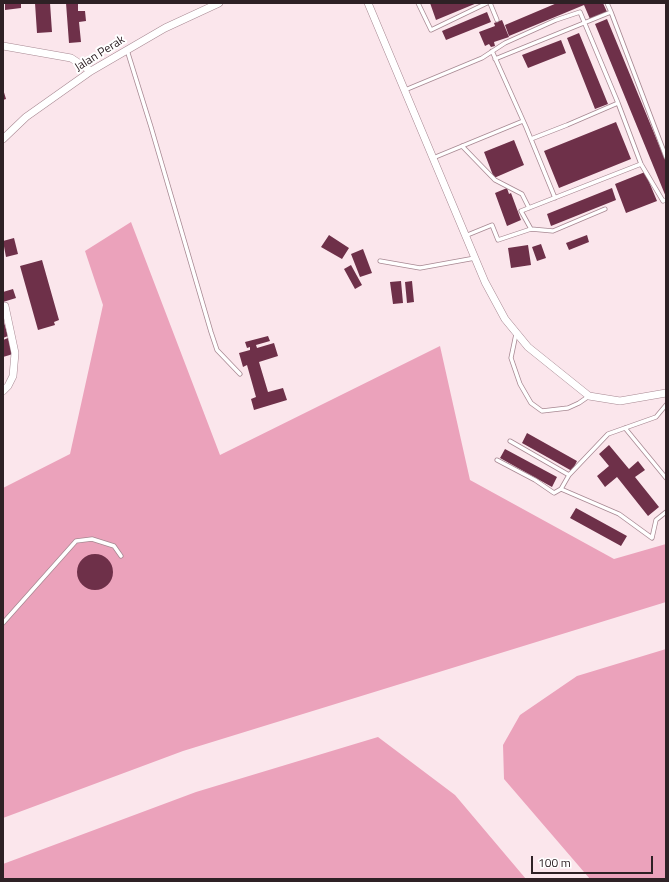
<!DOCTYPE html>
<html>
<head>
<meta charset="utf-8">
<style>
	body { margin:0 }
	#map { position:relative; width:669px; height:882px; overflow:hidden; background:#fbe6ec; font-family:"Titillium Web",sans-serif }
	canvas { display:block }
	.frame { position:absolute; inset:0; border:4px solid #2e2125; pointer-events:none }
	.scale { position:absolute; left:531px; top:856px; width:122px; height:18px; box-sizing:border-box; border:2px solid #2e2125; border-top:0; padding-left:5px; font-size:12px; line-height:14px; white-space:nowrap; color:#2e2125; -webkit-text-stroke:3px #fff; paint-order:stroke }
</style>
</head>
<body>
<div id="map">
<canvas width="669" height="882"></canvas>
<div class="frame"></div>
<div class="scale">100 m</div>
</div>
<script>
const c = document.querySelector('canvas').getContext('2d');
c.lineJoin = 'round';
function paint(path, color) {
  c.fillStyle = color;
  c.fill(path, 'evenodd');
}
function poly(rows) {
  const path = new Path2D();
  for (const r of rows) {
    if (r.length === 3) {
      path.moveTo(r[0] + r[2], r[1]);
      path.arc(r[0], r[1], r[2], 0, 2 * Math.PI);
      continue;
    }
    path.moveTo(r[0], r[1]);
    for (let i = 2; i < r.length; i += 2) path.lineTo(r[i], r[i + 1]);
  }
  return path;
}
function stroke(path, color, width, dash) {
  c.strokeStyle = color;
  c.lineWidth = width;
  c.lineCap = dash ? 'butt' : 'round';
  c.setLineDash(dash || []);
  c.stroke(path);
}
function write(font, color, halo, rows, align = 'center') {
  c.font = font + ' "Titillium Web",sans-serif';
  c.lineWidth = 4;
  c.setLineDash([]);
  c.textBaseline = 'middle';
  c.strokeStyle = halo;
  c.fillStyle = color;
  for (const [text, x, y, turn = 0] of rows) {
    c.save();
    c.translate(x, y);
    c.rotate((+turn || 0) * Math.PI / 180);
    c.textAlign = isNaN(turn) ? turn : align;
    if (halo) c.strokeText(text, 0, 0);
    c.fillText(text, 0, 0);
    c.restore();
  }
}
paint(poly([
	[131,222,220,455,440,346,470,480,614,559,666,544,666,602,183,751,3,818,3,488,70,454,103,305,85,251],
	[666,649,666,879,590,879,504,779,503,745,520,715,577,676],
	[378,737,455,795,526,879,3,879,3,864,196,792]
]), '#eba2bb');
paint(poly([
	[5,3,21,3,21,8,5,10],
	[35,3,50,3,52,32,37,33],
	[66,3,78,3,78,11,85,11,86,21,79,22,81,42,69,43],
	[430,3,477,3,436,20],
	[557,3,603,3,607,12,590,19,584,5,509,36,505,25],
	[487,12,491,22,446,40,442,31],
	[607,19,666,162,666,197,595,24],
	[502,20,509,37,494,42,495,46,491,47,489,44,485,46,479,32,495,26,494,23],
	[579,33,608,104,595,109,567,38],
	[561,40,566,53,528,68,522,55],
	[3,89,6,99,3,100],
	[616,122,631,159,559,188,544,151],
	[514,140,524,165,494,178,484,152],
	[645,172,657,201,626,213,615,184],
	[507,188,509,194,511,193,521,220,507,226,495,193],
	[612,188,616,200,551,226,547,214],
	[329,235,349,248,342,259,321,247],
	[587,235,589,242,569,250,566,243],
	[14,238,18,254,6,257,3,241],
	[541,244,546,258,537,261,532,247],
	[528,245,531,265,511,268,508,248],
	[363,249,372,273,360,277,351,254],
	[42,260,59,320,54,322,55,325,38,330,20,266],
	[351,265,362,285,355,289,344,269],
	[401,281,403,303,393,304,390,282],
	[412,281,414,302,407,303,405,282],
	[13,289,16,298,3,302,3,292],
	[3,319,8,336,3,338],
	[268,336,270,341,256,345,257,348,274,343,278,356,259,362,268,392,283,388,287,400,254,410,251,399,256,397,247,365,243,367,239,353,250,350,250,347,247,348,245,342],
	[8,338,13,354,3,357,3,340],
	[527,433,577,461,572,471,522,443],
	[609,445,629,469,638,461,645,470,635,477,659,507,648,516,617,477,605,487,597,476,609,466,599,454],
	[505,449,557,477,552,487,500,458],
	[576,508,627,536,621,546,570,518],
	[95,572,18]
]), '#6e3049');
const service = poly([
	[418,3,431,30,487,3],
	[490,3,497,20],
	[607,3,611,12],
	[127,50,151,127,211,332,217,350,240,374],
	[492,51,526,127,555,198],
	[495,59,611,12,666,157],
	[405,90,482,58,505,43,556,20,580,12,618,103,641,164,663,201,666,200],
	[531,139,567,125,618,103],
	[462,146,495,180,522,194,529,208],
	[433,158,523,121],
	[531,229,553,231,605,209],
	[465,236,492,225,498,240,531,229,521,211,641,164],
	[380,261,420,268,475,258],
	[516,334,511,358,520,384,531,403,542,411,568,408,579,403,589,396],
	[666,405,656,417,608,434,569,475,561,489,619,514,652,538,656,520,666,512],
	[625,428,666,478],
	[510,441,569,475],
	[497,460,535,480,554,493,561,489],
	[3,623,76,541,92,539,114,546,121,556]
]);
const minor = poly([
	[368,3,485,282,505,319,528,347,589,396,620,401,666,393],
	[3,46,71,58,91,71],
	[3,139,26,117,91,71,165,28,219,3],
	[3,391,8,386,13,376,15,353,5,306]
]);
stroke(service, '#a78892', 5);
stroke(minor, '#a78892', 8);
stroke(service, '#fff', 3.5);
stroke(minor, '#fff', 7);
write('12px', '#2e2125', '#fff', [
	["Jalan Perak",100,54,-32]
]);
</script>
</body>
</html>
